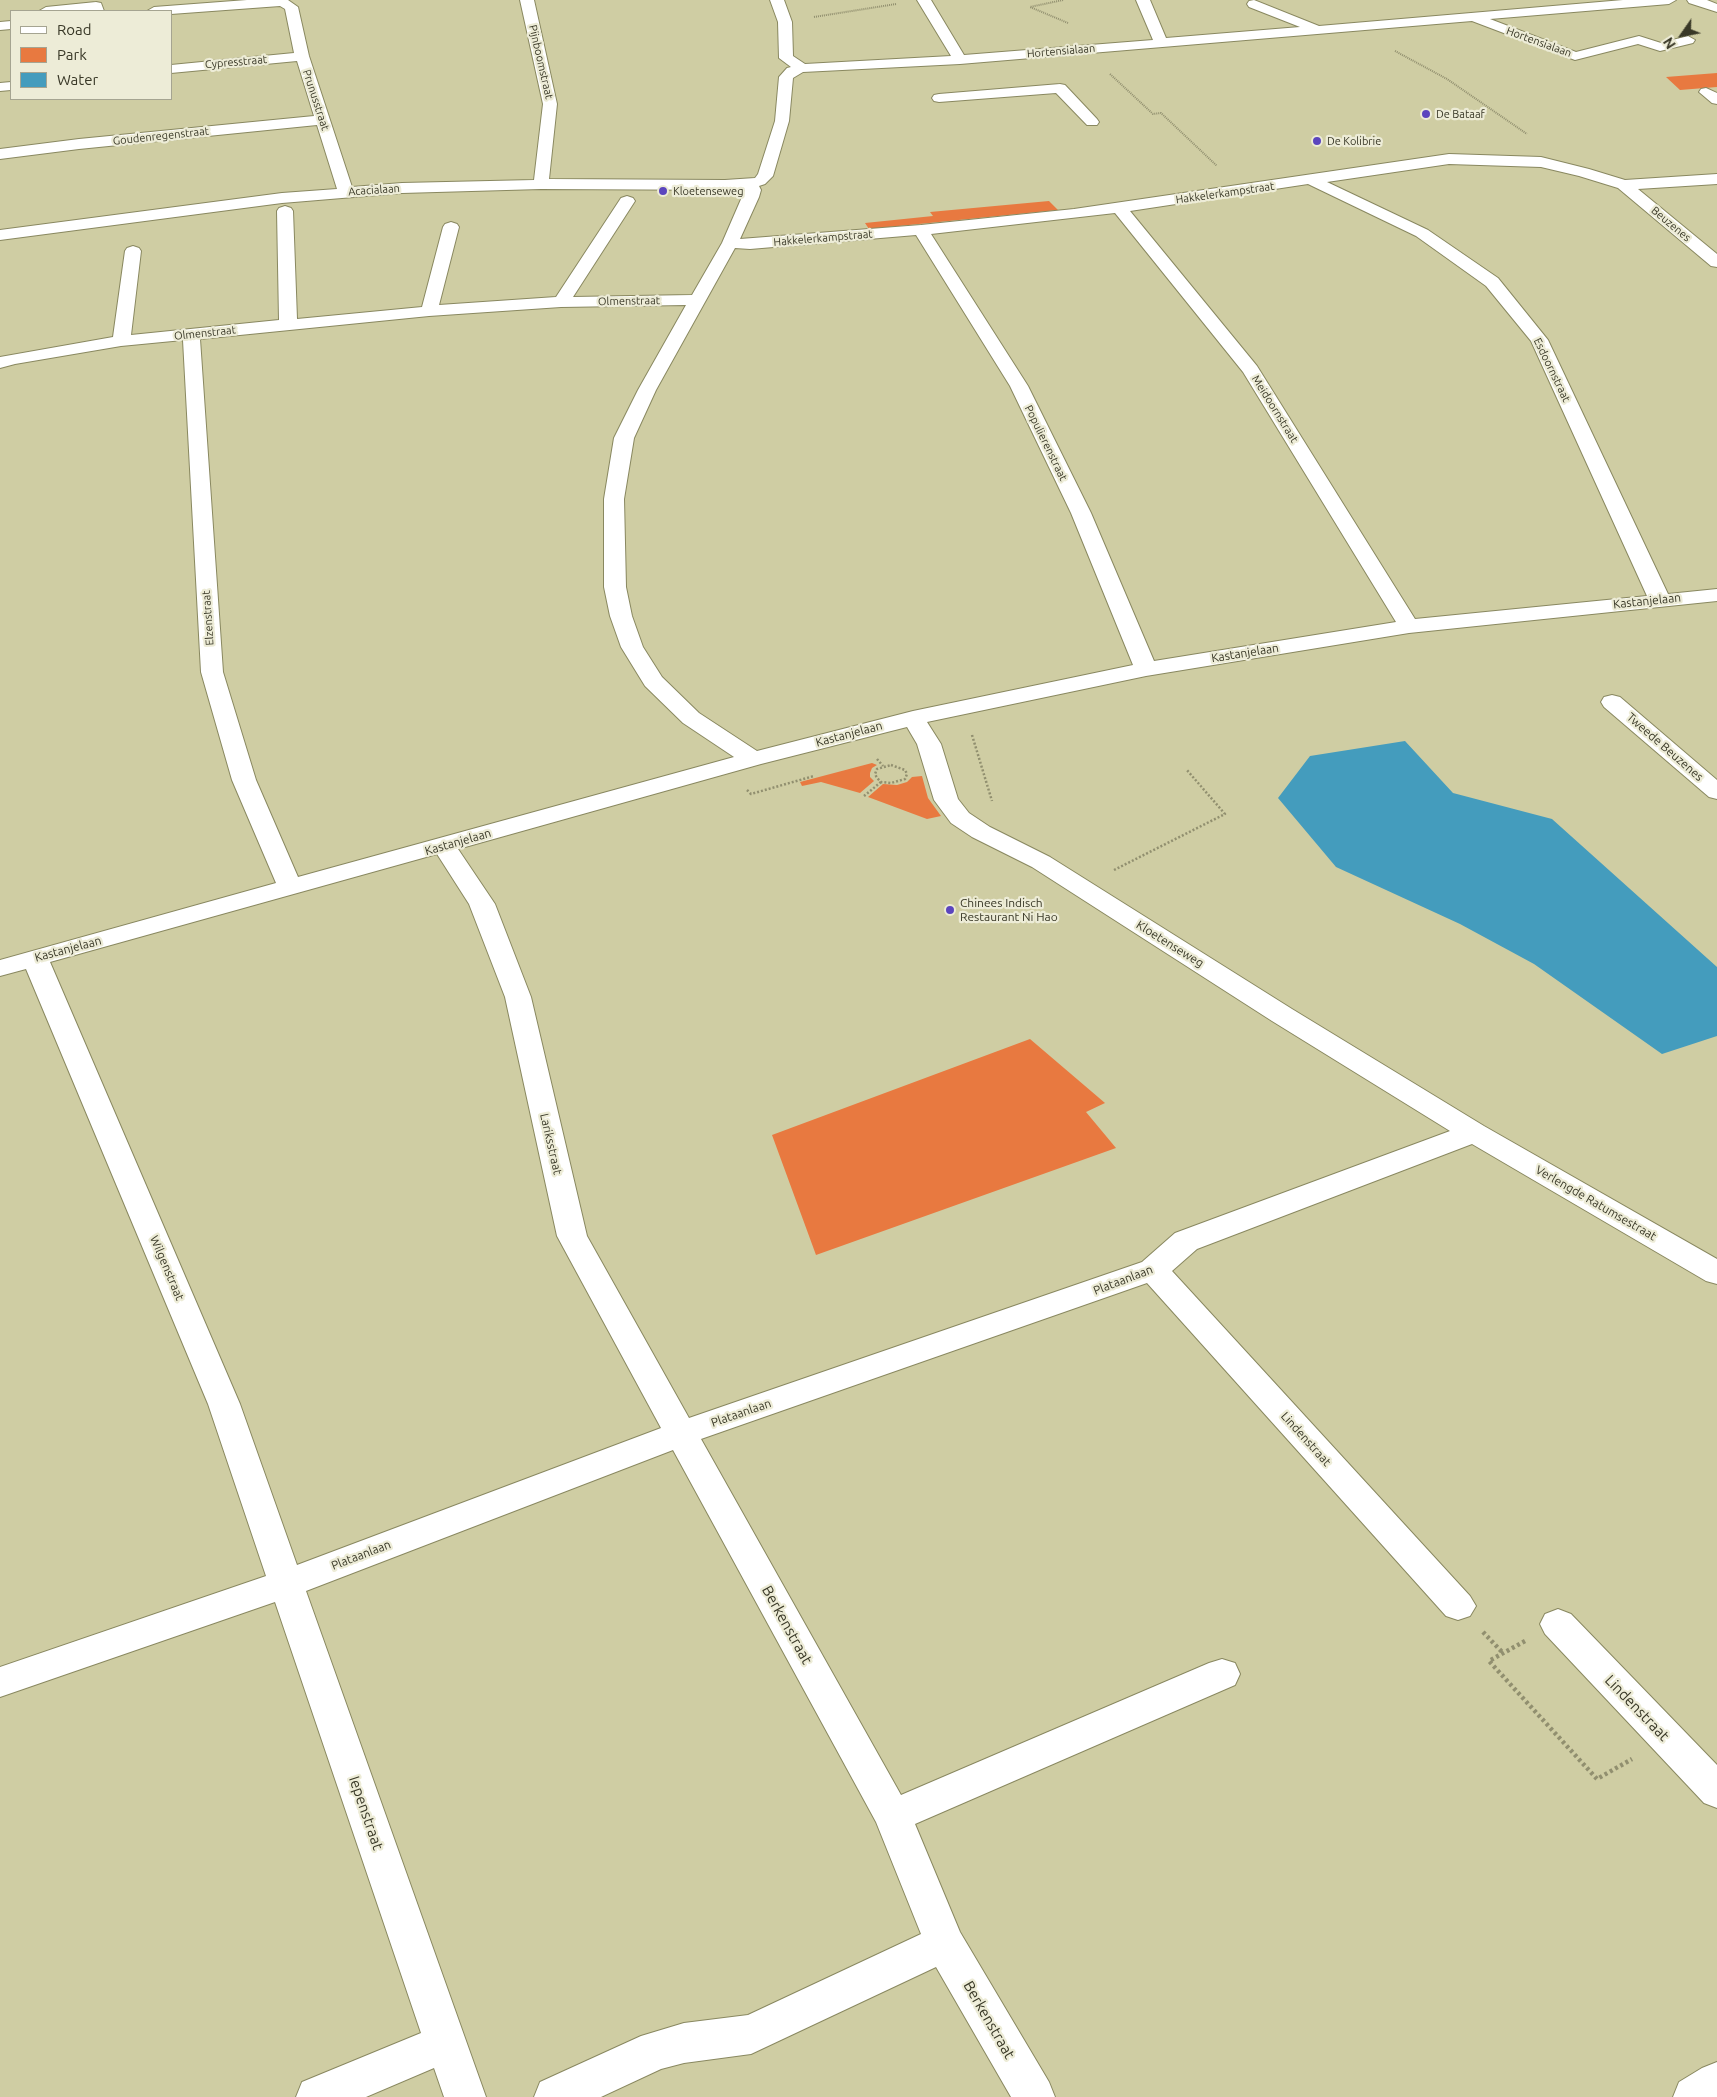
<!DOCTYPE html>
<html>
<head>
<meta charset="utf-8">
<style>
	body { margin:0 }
	#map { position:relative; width:1717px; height:2097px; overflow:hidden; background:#cfcda3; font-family:Ubuntu,sans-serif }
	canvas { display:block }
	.legend { position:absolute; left:10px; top:10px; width:162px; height:90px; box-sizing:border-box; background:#edecd7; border:1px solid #a5a491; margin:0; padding:6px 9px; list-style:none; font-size:15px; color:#393827 }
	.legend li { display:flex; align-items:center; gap:10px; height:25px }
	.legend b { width:25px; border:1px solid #a5a491 }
	.north { position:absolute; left:1657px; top:10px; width:50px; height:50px; -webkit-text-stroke:4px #edecd7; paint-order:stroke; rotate:237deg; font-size:14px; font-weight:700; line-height:20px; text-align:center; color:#393827 }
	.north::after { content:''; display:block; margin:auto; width:18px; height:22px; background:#393827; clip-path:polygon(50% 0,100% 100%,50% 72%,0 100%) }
</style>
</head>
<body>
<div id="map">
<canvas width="1717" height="2097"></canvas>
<ul class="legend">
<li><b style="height:6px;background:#fff"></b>Road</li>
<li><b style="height:14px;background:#e87940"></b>Park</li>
<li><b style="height:14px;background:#449cbd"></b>Water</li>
</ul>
<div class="north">N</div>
</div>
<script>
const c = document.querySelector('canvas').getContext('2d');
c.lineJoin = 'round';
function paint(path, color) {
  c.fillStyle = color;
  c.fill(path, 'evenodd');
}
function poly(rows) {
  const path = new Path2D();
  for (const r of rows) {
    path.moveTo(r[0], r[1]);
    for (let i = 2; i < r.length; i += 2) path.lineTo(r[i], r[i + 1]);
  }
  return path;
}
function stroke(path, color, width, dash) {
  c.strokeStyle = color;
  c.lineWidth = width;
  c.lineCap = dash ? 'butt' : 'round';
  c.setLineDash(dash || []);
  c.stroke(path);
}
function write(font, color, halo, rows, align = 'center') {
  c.font = font + ' Ubuntu,sans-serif';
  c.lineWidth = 4.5;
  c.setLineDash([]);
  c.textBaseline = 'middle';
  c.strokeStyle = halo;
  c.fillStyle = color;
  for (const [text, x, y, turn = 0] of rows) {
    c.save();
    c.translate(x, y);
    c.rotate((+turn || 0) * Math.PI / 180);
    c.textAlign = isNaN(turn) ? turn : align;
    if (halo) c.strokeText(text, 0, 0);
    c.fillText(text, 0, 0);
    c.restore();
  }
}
paint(poly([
	[1717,73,1717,87,1680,90,1666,77],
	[1049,201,1058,210,869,229,865,223,933,216,930,212],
	[872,763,877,765,872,768,870,773,870,777,874,781,860,793,821,782,802,786,800,782],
	[922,776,928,798,941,816,927,819,868,797,883,784,897,785,907,782,912,777],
	[1030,1039,1105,1103,1086,1112,1116,1148,816,1255,772,1135]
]), '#e87940');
paint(poly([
	[1405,741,1453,793,1552,819,1717,967,1717,1036,1662,1054,1534,964,1460,924,1336,867,1278,798,1310,756]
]), '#449cbd');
const minor = poly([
	[247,0,288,0,298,7,309,56,352,187,402,183,534,180,543,104,520,0,534,0,557,104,549,179,725,180,755,178,758,174,775,121,779,77,787,68,791,67,779,58,778,22,770,0,784,0,792,22,793,56,805,64,951,56,917,0,931,0,964,55,1153,40,1136,0,1150,0,1166,38,1300,27,1249,7,1247,4,1249,1,1254,0,1319,26,1623,0,1676,0,1669,4,1490,19,1576,52,1639,36,1661,43,1688,36,1695,40,1693,43,1660,51,1638,44,1575,60,1472,21,960,64,803,72,793,78,789,121,773,176,765,184,759,186,761,190,759,197,740,239,921,225,1074,209,1449,154,1541,157,1589,169,1625,180,1717,174,1717,184,1638,189,1717,254,1717,267,1711,266,1618,188,1579,176,1541,167,1449,164,1327,182,1428,230,1498,278,1548,340,1668,594,1717,589,1717,601,1409,633,1146,676,927,722,941,744,958,799,969,813,990,827,1050,857,1292,1009,1484,1126,1717,1259,1717,1284,1706,1281,1472,1144,1197,1249,1172,1271,1470,1596,1476,1606,1470,1616,1458,1620,1446,1616,1147,1283,701,1439,901,1795,1209,1663,1222,1659,1235,1663,1240,1674,1235,1685,915,1824,960,1932,1049,2082,1055,2097,1011,2097,936,1967,751,2054,684,2063,661,2069,601,2097,534,2097,540,2082,641,2036,684,2023,748,2015,921,1934,876,1822,673,1450,306,1591,486,2097,444,2097,434,2068,366,2097,296,2097,302,2082,421,2033,275,1602,0,1697,0,1667,266,1576,208,1404,26,969,0,976,0,960,276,883,232,780,201,672,183,340,121,346,15,364,0,368,0,357,113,337,125,251,127,248,133,246,139,248,141,251,131,335,279,320,277,211,279,208,285,206,291,208,293,211,297,319,422,307,443,227,445,224,451,222,457,224,459,227,439,305,556,297,621,198,627,196,633,198,635,201,573,297,692,295,722,243,745,190,541,189,402,193,282,203,0,240,0,230,282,193,337,189,317,125,79,149,0,159,0,149,79,139,314,116,297,61,171,73,171,65,294,53,285,9,280,6,171,14,171,11,147,11,154,7,247,0],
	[1308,184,1416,236,1486,286,1531,341,1647,596,1415,619,1257,366,1130,211,1308,184],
	[1115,213,1243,372,1396,622,1154,661,1091,513,1028,386,931,234,1115,213],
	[916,235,1010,386,1071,513,1133,665,913,711,757,751,699,713,662,677,643,647,632,616,626,587,624,499,634,438,656,390,735,248,750,249,916,235],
	[686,305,638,390,614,438,604,499,604,587,610,616,621,647,645,686,683,723,734,757,298,877,256,780,223,672,200,339,429,316,561,307,686,305],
	[907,727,917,744,934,800,951,823,972,837,1032,867,1272,1021,1450,1131,1175,1233,1142,1262,689,1418,587,1236,531,997,495,904,458,849,761,764,907,727],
	[437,854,469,904,505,997,557,1236,661,1428,297,1565,240,1404,50,962,437,854],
	[1687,0,1707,0,1717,4,1717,12,1689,3,1687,0],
	[96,2,101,3,104,11,39,11,46,7,96,2],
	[11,21,11,29,0,30,0,22,11,21],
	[11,82,11,90,0,91,0,83,11,82],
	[1060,84,1065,85,1097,119,1099,122,1097,125,1087,125,1056,93,939,102,934,101,932,98,934,95,939,94,1060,84],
	[1706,88,1717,93,1717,104,1712,103,1699,92,1701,89,1706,88],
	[1612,695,1620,697,1717,780,1717,799,1709,797,1604,707,1601,702,1604,697,1612,695],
	[1558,1609,1571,1614,1717,1765,1717,1808,1704,1803,1545,1634,1540,1624,1545,1614,1558,1609],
	[1717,2062,1717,2097,1673,2097,1679,2082,1702,2068,1717,2062]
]);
stroke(minor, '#898860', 2);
stroke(poly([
	[1063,0,1030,7,1068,23],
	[814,17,896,4],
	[1395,51,1447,79,1527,134],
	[1110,74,1153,114,1161,113,1217,166]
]), '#918f6f', 2, [1, 1]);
stroke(poly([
	[972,735,992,801],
	[877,759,883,766],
	[891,765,905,770,907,774,905,779,891,783,881,782,877,778,875,774,877,769,891,765],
	[747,790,751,794,814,776],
	[864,796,881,782],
	[1114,870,1225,814,1186,769]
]), '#918f6f', 2.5, [2, 2]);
stroke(poly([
	[1483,1632,1503,1653],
	[1525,1641,1489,1661,1597,1779,1632,1759]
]), '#918f6f', 4.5, [3, 3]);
paint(minor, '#fff');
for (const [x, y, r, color] of [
	[1426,114,5,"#5b45be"],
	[1317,141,5,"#5b45be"],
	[663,191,5,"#5b45be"],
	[950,910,5,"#5b45be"]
]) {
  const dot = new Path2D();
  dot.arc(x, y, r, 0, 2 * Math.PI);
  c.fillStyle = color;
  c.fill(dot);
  stroke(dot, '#edecd7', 2);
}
write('11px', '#393827', '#edecd7', [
	["Hortensialaan",1539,42,20],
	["Hortensialaan",1061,51,-5],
	["Cypresstraat",236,62,-5],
	["Pijnboomstraat",541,62,77],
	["Prunusstraat",316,100,72],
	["Goudenregenstraat",161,136,-6],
	["Acacialaan",374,190,-4],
	["Hakkelerkampstraat",1225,193,-8],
	["Beuzenes",1671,224,40],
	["Hakkelerkampstraat",823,238,-5],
	["Olmenstraat",629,301,-1],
	["Olmenstraat",205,333,-6],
	["Esdoornstraat",1552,370,64],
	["Meidoornstraat",1275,409,58],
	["Populierenstraat",1046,443,64],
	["Elzenstraat",208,618,-94]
]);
write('11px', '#393827', '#edecd7', [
	["De Bataaf",1436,114],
	["De Kolibrie",1327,141],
	["Kloetenseweg",673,191]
], 'left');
write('12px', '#393827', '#edecd7', [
	["Kastanjelaan",1647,601,-6],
	["Kastanjelaan",1245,653,-9],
	["Kastanjelaan",849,734,-15],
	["Tweede Beuzenes",1665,747,41],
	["Kastanjelaan",458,842,-16],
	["Kloetenseweg",1170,944,32],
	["Kastanjelaan",68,949,-15],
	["Lariksstraat",551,1144,77],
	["Verlengde Ratumsestraat",1596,1203,30],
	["Wilgenstraat",167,1268,67],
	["Plataanlaan",1123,1280,-21],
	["Plataanlaan",741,1413,-19],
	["Lindenstraat",1306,1439,48],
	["Plataanlaan",361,1555,-21]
]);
write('12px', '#393827', '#edecd7', [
	["Chinees Indisch",960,903],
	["Restaurant Ni Hao",960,917]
], 'left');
write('15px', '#393827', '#edecd7', [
	["Berkenstraat",787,1625,61],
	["Lindenstraat",1637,1708,46],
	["Iepenstraat",366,1813,71],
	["Berkenstraat",989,2020,60]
]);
</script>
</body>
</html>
